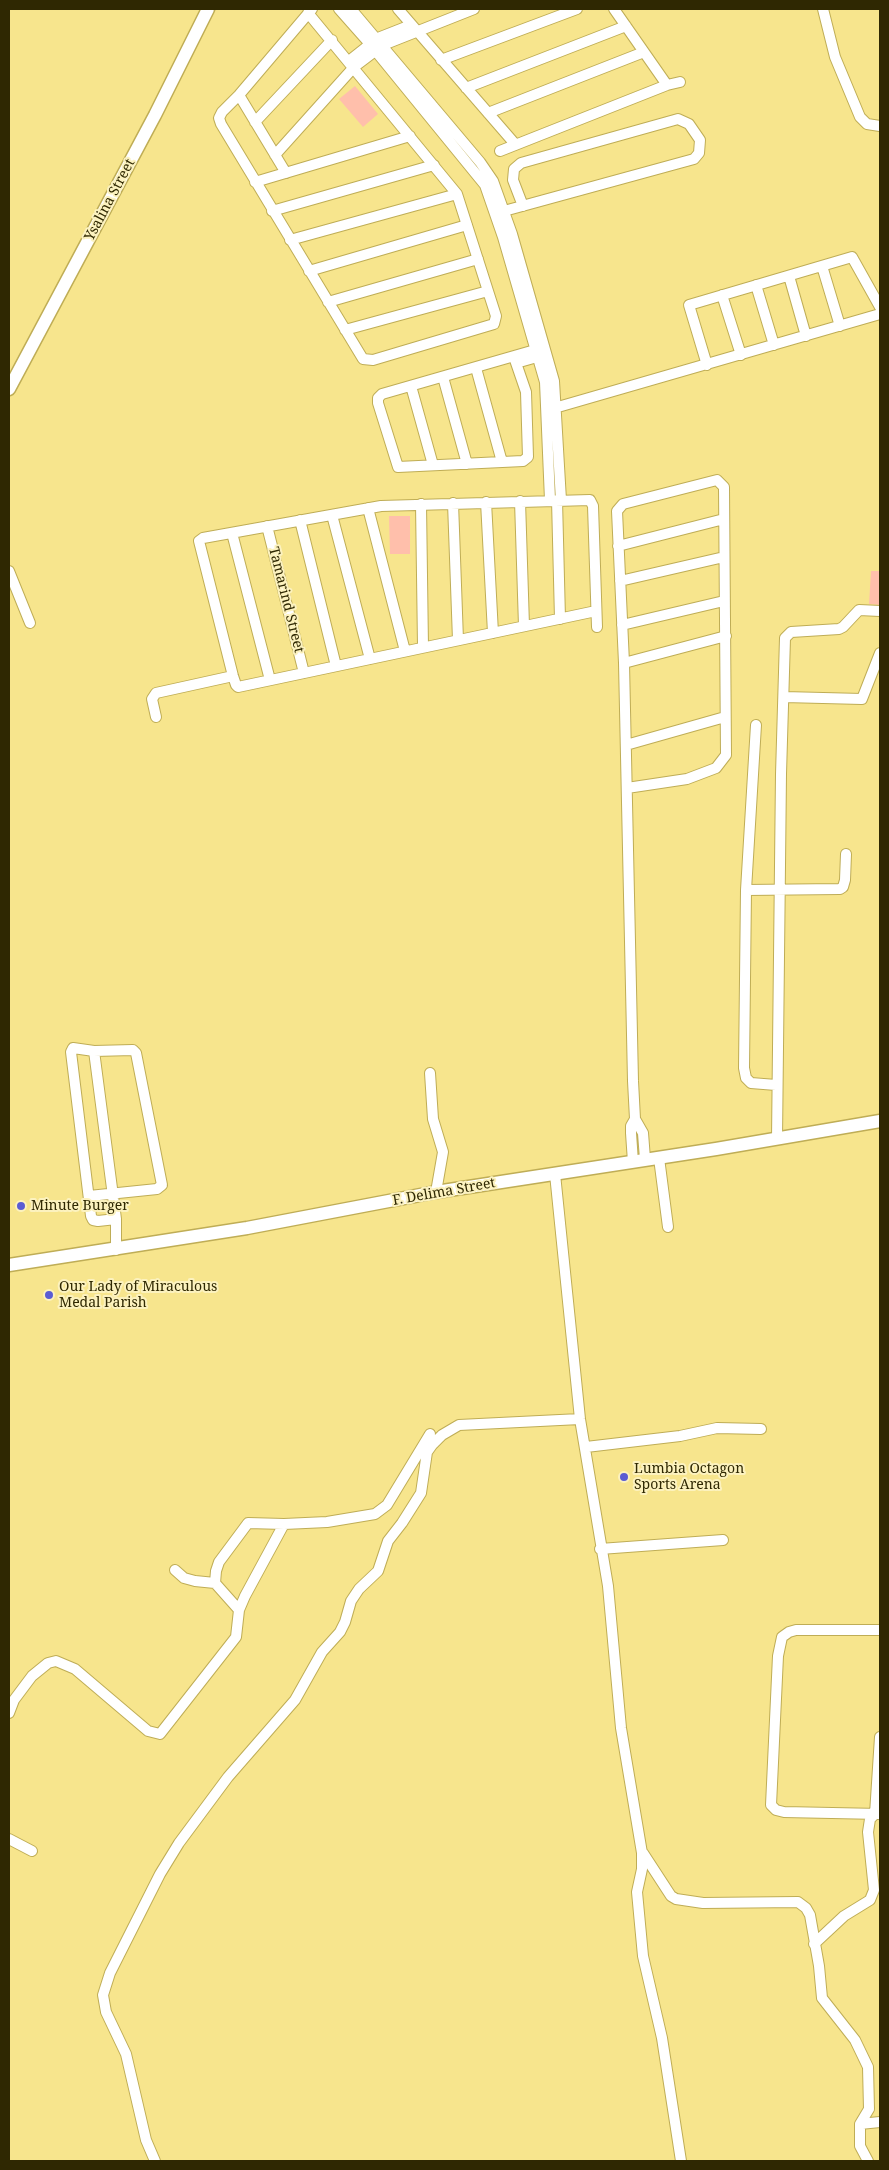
<!DOCTYPE html>
<html>
<head>
<meta charset="utf-8">
<style>
	body { margin:0 }
	#map { position:relative; width:889px; height:2170px; overflow:hidden; background:#f7e58d; font-family:"Noto Serif",serif }
	canvas { display:block }
	.frame { position:absolute; inset:0; border:10px solid #2f2802; pointer-events:none }
</style>
</head>
<body>
<div id="map">
<canvas width="889" height="2170"></canvas>
<div class="frame"></div>
</div>
<script>
const c = document.querySelector('canvas').getContext('2d');
c.lineJoin = 'round';
function paint(path, color) {
  c.fillStyle = color;
  c.fill(path, 'evenodd');
}
function poly(rows) {
  const path = new Path2D();
  for (const r of rows) {
    path.moveTo(r[0], r[1]);
    for (let i = 2; i < r.length; i += 2) path.lineTo(r[i], r[i + 1]);
  }
  return path;
}
function stroke(path, color, width, dash) {
  c.strokeStyle = color;
  c.lineWidth = width;
  c.lineCap = dash ? 'butt' : 'round';
  c.setLineDash(dash || []);
  c.stroke(path);
}
function write(font, color, halo, rows, align = 'center') {
  c.font = font + ' "Noto Serif",serif';
  c.lineWidth = 4;
  c.setLineDash([]);
  c.textBaseline = 'middle';
  c.strokeStyle = halo;
  c.fillStyle = color;
  for (const [text, x, y, turn = 0] of rows) {
    c.save();
    c.translate(x, y);
    c.rotate((+turn || 0) * Math.PI / 180);
    c.textAlign = isNaN(turn) ? turn : align;
    if (halo) c.strokeText(text, 0, 0);
    c.fillText(text, 0, 0);
    c.restore();
  }
}
paint(poly([
	[355,86,378,114,363,127,339,99],
	[389,516,410,516,410,554,390,554],
	[871,571,880,571,880,605,869,604]
]), '#ffbfab');
const minor = poly([
	[339,9,370,44,485,185,503,237,545,382,550,500],
	[351,9,480,162,493,181,512,234,554,381,561,500],
	[398,9,515,144],
	[614,9,667,85],
	[823,9,835,57,860,117,867,124,880,126],
	[308,13,457,194,496,316,494,324,373,360,363,359,221,124,219,118,222,112,239,95,312,9],
	[441,60,577,9],
	[349,61,378,38,411,25],
	[466,88,626,26],
	[239,95,286,173],
	[488,113,644,52],
	[255,122,332,40],
	[500,151,667,85,680,82],
	[275,155,354,67,383,45,474,9],
	[255,182,410,136],
	[272,211,434,165],
	[504,211,694,159,699,153,700,140,689,124,678,119,521,163,514,169,513,180,523,206],
	[290,240,457,194],
	[822,266,840,326],
	[309,271,467,225],
	[789,276,806,336],
	[756,285,774,345],
	[722,295,741,355],
	[328,302,478,259],
	[345,330,488,291],
	[514,357,526,392,528,457,523,461,398,467,378,403,378,398,382,394,542,348],
	[516,363,544,355],
	[707,365,689,305,852,257,880,307],
	[476,368,502,462],
	[443,377,467,464],
	[411,386,433,465],
	[551,409,880,314],
	[557,500,560,619],
	[520,501,524,626],
	[486,502,493,633],
	[453,503,458,640],
	[421,504,423,647],
	[368,508,405,651],
	[332,515,370,659],
	[300,520,336,666],
	[267,526,304,673],
	[232,533,270,680],
	[618,546,724,519],
	[9,571,30,623],
	[620,581,724,557],
	[596,611,238,687,236,685,233,676,199,541,203,538,381,506,590,500,593,506,597,627],
	[622,625,724,601],
	[624,663,726,636],
	[784,697,862,699,880,653],
	[156,717,152,699,156,693,233,676],
	[756,725,746,890,744,1068,746,1078,751,1083,776,1085],
	[626,745,725,717],
	[627,788,687,779,716,768,726,755,724,487,717,480,623,504,617,511,624,663,633,1081,635,1119,643,1133,645,1159],
	[746,890,840,889,843,887,845,880,846,854],
	[94,1051,116,1219,116,1250],
	[430,1073,433,1119,443,1152,436,1192],
	[777,1139,781,774,785,638,791,632,839,629,843,627,859,610,880,611],
	[659,1158,668,1227],
	[633,1162,631,1133,631,1126,635,1119],
	[555,1174,580,1419,608,1586,621,1728,642,1853,642,1869,637,1892,643,1956,662,2038,681,2161],
	[89,1196,157,1189,162,1185,136,1053,133,1050,94,1051,73,1048,71,1052,91,1216,93,1220,98,1221,116,1219],
	[586,1447,680,1436,717,1428,761,1429],
	[600,1549,723,1540],
	[175,1570,184,1578,195,1581,215,1583],
	[239,1610,215,1583,216,1571,219,1562,248,1523,284,1524],
	[880,1630,796,1630,789,1632,782,1637,778,1656,771,1805,776,1810,784,1812,880,1814],
	[9,1713,14,1700,32,1676,48,1663,56,1661,75,1669,148,1731,160,1734,236,1637,239,1610,245,1596,284,1524,327,1522,375,1514,387,1505,430,1434],
	[9,1839,32,1851],
	[643,1853,671,1896,676,1899,703,1903,798,1902,806,1908,810,1915,819,1966,822,1998,855,2040,868,2067,869,2109,860,2124,860,2146,868,2161],
	[814,1944,844,1916,870,1900,874,1890,868,1832,870,1819,875,1814,880,1737],
	[860,2124,880,2122],
	[155,2161,146,2140,126,2054,106,2012,103,1995,110,1973,160,1874,179,1843,228,1777,295,1700,322,1652,340,1632,345,1622,351,1601,359,1589,378,1571,388,1541,402,1523,421,1493,427,1452,432,1445,442,1435,459,1425,580,1419]
]);
const tertiary = poly([
	[9,389,155,115,208,9],
	[9,1265,247,1228,436,1192,716,1149,880,1121]
]);
stroke(minor, '#bfad56', 12);
stroke(tertiary, '#bfad56', 15);
stroke(minor, '#fff', 10);
stroke(tertiary, '#fff', 12);
for (const [x, y, r, color] of [
	[21,1206,5,"#5a5cd3"],
	[49,1295,5,"#5a5cd3"],
	[624,1477,5,"#5a5cd3"]
]) {
  const dot = new Path2D();
  dot.arc(x, y, r, 0, 2 * Math.PI);
  c.fillStyle = color;
  c.fill(dot);
  stroke(dot, '#fcf2bf', 2);
}
write('14px', '#2f2802', '#fcf2bf', [
	["Ysalina Street",110,200,-62],
	["Tamarind Street",286,600,76],
	["F. Delima Street",444,1192,-10]
]);
write('14px', '#2f2802', '#fcf2bf', [
	["Minute Burger",31,1206],
	["Our Lady of Miraculous",59,1287],
	["Medal Parish",59,1303],
	["Lumbia Octagon",634,1469],
	["Sports Arena",634,1485]
], 'left');
</script>
</body>
</html>
